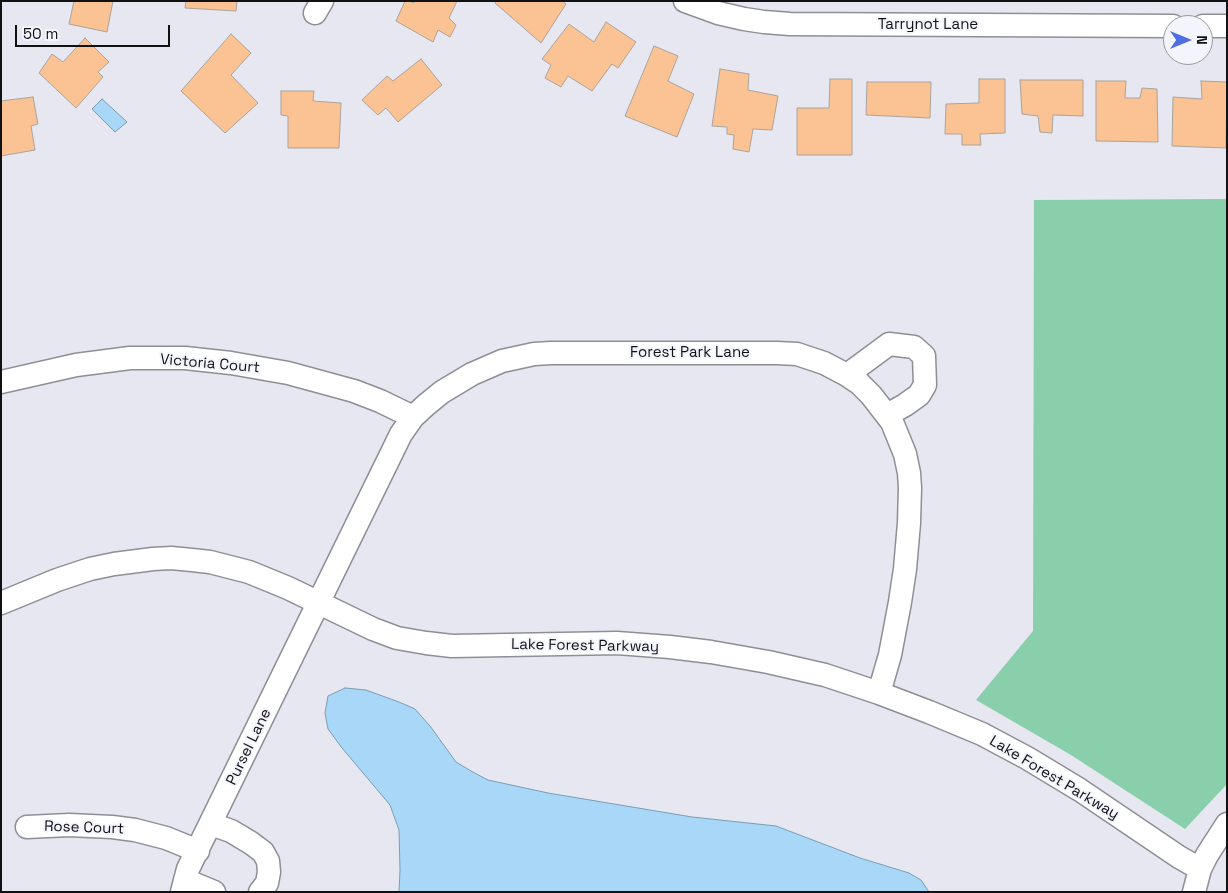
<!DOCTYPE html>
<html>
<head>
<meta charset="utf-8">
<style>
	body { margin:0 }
	#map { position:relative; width:1228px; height:893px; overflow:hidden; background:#e6e7f0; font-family:"Space Grotesk",sans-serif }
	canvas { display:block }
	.frame { position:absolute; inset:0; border:2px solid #111114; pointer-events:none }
	.north { position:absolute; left:1163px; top:15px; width:50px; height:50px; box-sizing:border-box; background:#f4f4fd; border:1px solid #9999a0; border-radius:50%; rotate:90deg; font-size:14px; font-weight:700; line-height:20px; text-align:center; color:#111114 }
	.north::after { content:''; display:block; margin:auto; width:18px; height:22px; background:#4c6ee2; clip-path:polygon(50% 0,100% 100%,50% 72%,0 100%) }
	.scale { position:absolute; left:15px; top:25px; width:155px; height:22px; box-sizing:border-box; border:2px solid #111114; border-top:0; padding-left:6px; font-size:15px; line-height:18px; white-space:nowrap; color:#111114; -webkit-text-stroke:4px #f4f4fd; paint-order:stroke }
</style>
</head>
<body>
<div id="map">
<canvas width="1228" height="893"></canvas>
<div class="frame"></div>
<div class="north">N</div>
<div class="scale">50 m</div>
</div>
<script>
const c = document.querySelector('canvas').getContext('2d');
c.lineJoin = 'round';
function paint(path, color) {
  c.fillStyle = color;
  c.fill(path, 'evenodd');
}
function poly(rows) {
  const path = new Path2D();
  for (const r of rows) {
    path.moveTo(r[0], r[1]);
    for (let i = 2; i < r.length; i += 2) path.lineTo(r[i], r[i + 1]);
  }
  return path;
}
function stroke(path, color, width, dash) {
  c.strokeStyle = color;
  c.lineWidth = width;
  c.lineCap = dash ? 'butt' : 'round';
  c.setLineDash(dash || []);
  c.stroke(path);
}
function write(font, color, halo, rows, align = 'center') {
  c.font = font + ' "Space Grotesk",sans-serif';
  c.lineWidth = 4;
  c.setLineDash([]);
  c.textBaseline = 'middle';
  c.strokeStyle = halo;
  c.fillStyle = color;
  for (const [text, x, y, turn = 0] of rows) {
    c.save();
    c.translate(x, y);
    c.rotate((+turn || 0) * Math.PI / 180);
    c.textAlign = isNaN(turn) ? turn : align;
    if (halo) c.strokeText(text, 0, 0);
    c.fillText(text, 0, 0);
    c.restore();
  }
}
paint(poly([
	[1227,199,1227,784,1185,829,1071,755,976,700,1033,631,1034,200]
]), '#89cfab');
const water = poly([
	[102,99,127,122,115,132,92,109,102,99],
	[345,688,366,690,399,702,415,709,430,726,456,762,471,771,488,780,548,793,692,817,776,826,860,858,909,873,921,880,929,892,399,892,400,870,399,830,390,805,342,748,328,729,325,713,328,696,345,688]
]);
paint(water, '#a8d7f8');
stroke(water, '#7b9cb4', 1);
const building = poly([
	[74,1,113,1,107,32,69,24,74,1],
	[186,1,237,1,236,11,185,8,186,1],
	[405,1,409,1,414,3,415,1,457,1,449,18,456,25,450,37,438,30,433,42,396,21,405,1],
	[496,1,562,1,566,4,541,43,495,3,496,1],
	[606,22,636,42,618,68,612,64,592,91,568,76,561,87,545,78,551,65,542,59,569,24,594,42,606,22],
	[231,34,251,53,231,75,258,103,225,133,181,91,231,34],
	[85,38,109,62,98,72,103,77,76,108,39,73,52,54,63,62,85,38],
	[654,46,678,56,668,81,694,94,677,137,625,116,654,46],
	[421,59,442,85,398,122,386,108,378,115,362,100,387,76,393,81,421,59],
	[720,69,749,74,748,90,778,96,772,130,753,129,749,152,733,149,734,135,727,134,727,127,712,126,720,69],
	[830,79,852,79,852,155,797,155,797,108,829,108,830,79],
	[979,79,1005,79,1005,133,980,134,981,145,962,145,962,134,945,134,946,104,979,103,979,79],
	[1020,80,1083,80,1083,116,1053,115,1052,133,1040,132,1038,116,1022,114,1020,80],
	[1096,81,1126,81,1125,98,1140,98,1142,88,1157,89,1158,142,1096,141,1096,81],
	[1201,81,1227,82,1226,148,1172,146,1173,97,1202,99,1201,81],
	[867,82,931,82,930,118,866,115,867,82],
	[281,91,314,91,313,101,341,103,339,148,288,148,288,116,281,115,281,91],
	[33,97,38,124,31,126,35,150,1,156,1,101,33,97]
]);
paint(building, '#fbc293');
stroke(building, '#aaa39d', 1);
const minor = poly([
	[685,1,718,13,744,19,764,22,790,24,1173,26],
	[315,13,322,1],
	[1203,26,1227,26],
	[847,375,889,344,914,347,924,356,925,385,919,395,905,405,887,415],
	[1,382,76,365,130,358,185,358,231,363,288,373,354,391,380,401,413,417],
	[1,603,57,580,90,569,114,564,153,559,171,558,192,560,210,562,249,572,288,588,373,629,397,638,426,643,452,646,617,643,670,647,711,652,768,662,825,675,879,693,929,712,982,734,1027,758,1080,790,1179,857,1200,869],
	[211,824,231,831,251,843,263,852,268,861,269,872,267,883,260,892],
	[27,827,69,825,112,827,135,830,166,838,198,851],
	[185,880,214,892],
	[182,892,188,869,401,434,413,417,426,405,442,392,472,374,502,361,534,354,551,353,777,353,797,354,824,363,847,375,859,383,871,395,892,422,905,454,909,473,910,488,909,523,905,569,900,602,890,655,879,693],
	[1194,892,1200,869,1207,855,1227,824]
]);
stroke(minor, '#8e8e96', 25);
stroke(minor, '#fff', 22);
write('15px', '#111114', '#f4f4fd', [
	["Tarrynot Lane",928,25],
	["Forest Park Lane",690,353],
	["Victoria Court",210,364,5],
	["Lake Forest Parkway",585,646,1],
	["Pursel Lane",249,747,-64],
	["Lake Forest Parkway",1054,778,31],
	["Rose Court",84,828,2]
]);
</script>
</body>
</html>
